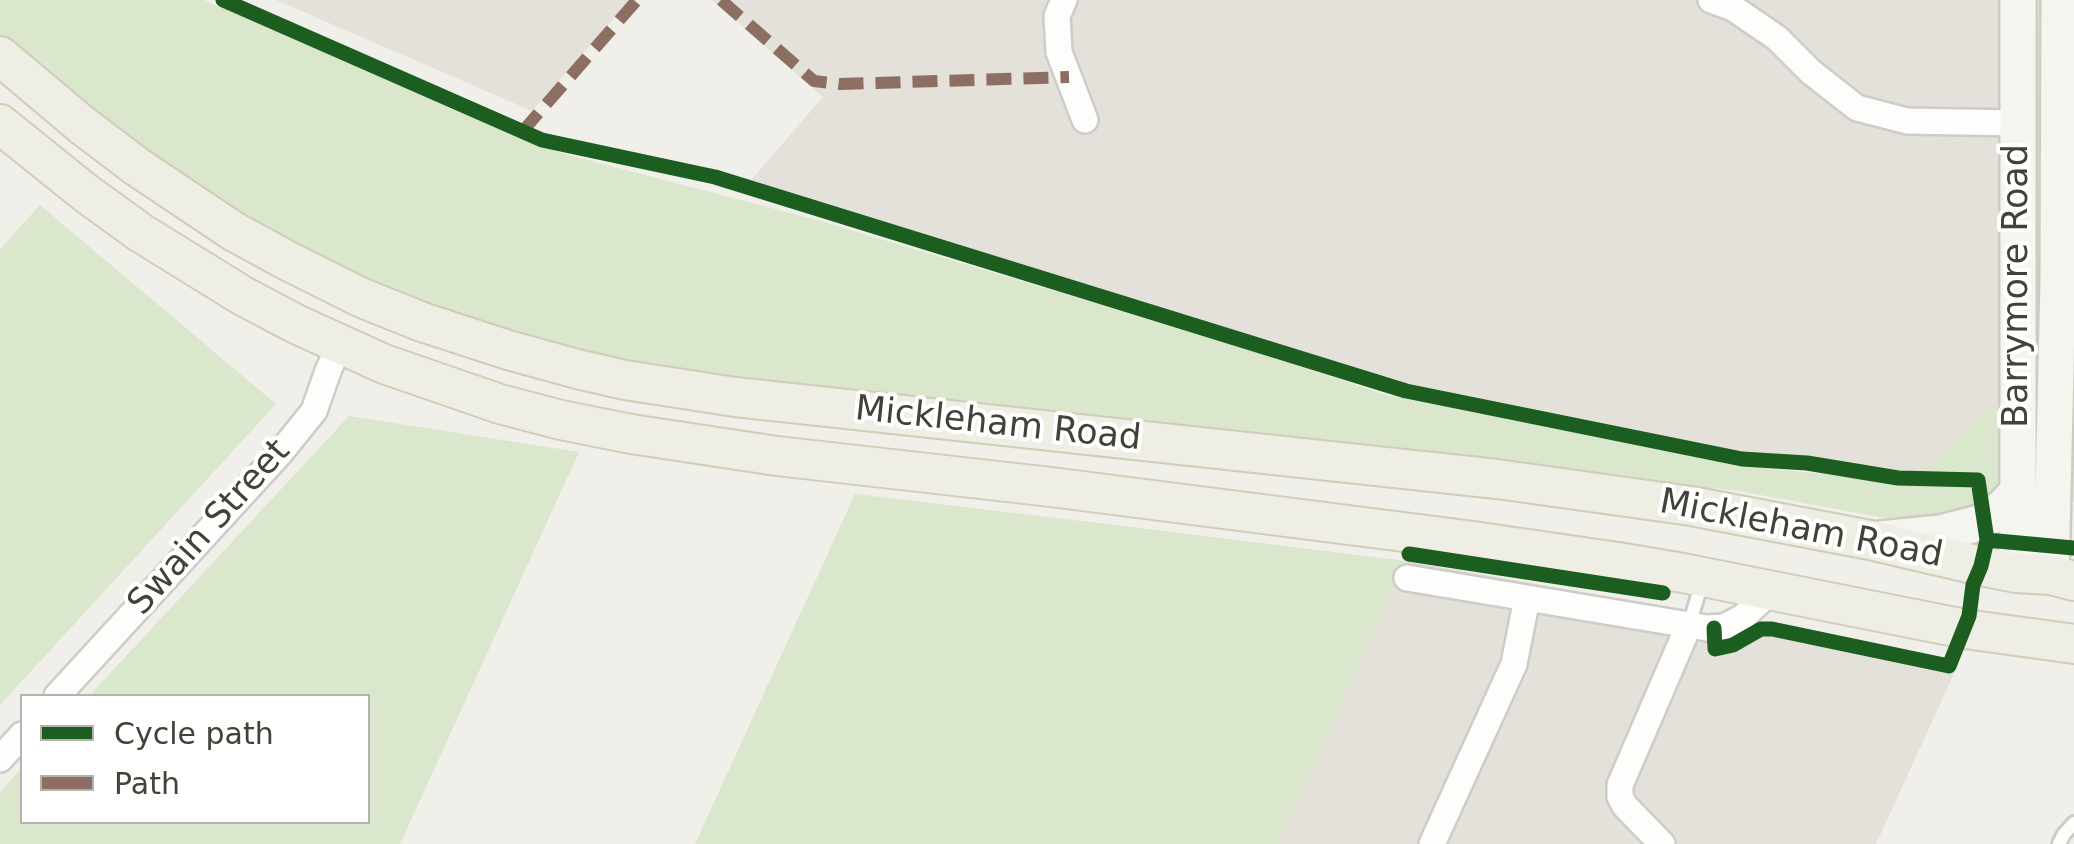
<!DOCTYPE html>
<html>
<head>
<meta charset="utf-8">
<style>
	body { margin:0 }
	#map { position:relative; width:2074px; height:844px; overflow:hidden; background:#f0efea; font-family:"DejaVu Sans",sans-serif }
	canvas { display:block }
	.legend { position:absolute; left:20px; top:694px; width:350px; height:130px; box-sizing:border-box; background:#fff; border:2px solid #b4b3af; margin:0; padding:12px 18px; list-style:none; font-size:30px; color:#444137 }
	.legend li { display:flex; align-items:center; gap:20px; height:50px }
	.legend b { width:50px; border:2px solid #b4b3af }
</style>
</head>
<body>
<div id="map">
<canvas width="2074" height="844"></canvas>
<ul class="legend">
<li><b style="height:12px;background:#1b5e20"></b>Cycle path</li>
<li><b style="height:12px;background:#8d6e63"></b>Path</li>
</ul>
</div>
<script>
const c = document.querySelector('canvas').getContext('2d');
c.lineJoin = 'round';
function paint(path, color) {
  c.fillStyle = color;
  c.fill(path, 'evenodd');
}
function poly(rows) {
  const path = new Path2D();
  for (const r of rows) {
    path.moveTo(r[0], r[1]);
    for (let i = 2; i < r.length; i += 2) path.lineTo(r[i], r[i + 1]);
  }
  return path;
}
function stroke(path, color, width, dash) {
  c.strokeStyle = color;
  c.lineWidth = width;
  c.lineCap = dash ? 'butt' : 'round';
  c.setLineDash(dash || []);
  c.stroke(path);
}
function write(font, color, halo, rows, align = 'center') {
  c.font = font + ' "DejaVu Sans",sans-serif';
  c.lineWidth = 8;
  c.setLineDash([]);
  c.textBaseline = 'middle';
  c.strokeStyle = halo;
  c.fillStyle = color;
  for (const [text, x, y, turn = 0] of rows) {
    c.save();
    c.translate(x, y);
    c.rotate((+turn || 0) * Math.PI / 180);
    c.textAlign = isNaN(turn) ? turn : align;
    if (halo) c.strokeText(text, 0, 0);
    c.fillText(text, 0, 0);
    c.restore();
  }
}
paint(poly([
	[276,0,630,0,532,111],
	[712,0,2074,0,2074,502,1917,475,1669,442,1408,388,750,181,823,97],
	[1406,561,1681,610,1958,665,1876,844,1278,844]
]), '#e3e1d9');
paint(poly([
	[0,0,204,0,518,137,565,154,817,220,1232,344,1386,395,1746,466,1908,483,1976,485,1979,513,1936,523,1890,519,1733,490,1669,485,653,371,553,348,377,289,276,239,157,163,88,110,0,38],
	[40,205,276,404,0,705,0,249],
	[1989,408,2009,409,2006,485,1986,509,1983,475,1917,475],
	[349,416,579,452,400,844,0,844,0,792,22,768,22,822,368,822,368,696,89,696],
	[855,494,1132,527,1406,561,1278,844,695,844]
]), '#dae7cd');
const lane = poly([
	[1689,625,1703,579],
	[2059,844,2064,834,2074,823]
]);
const street = poly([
	[1064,0,1057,16,1059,52,1085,120],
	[1711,0,1733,8,1777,38,1811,72,1857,108,1907,121,2017,123],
	[1407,578,1707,628,1724,627,1743,617,1771,591],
	[57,696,280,453,314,411,328,371,340,344],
	[0,759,22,735],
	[1432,844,1514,664,1527,598],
	[1662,844,1625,806,1620,797,1620,785,1689,625]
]);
const secondary = poly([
	[1881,539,1940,533,1972,525,1984,521,2003,507,2018,491],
	[2016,573,2018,491,2018,0],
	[2051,575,2058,283,2059,0]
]);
const primary = poly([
	[0,56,82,125,136,166,233,231,288,261,362,298,422,322,508,350,577,369,625,380,735,397,1497,479,1691,506,1870,540,1981,566,2016,573,2051,575,2074,581],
	[0,124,87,194,141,233,243,296,296,324,384,364,500,404,561,420,631,434,777,456,1051,487,1466,540,1618,562,1683,573,1965,629,2074,644]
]);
stroke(lane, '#ceccc8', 18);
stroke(street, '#ceccc8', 30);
stroke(secondary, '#ceccc2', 40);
stroke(primary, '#d0ccba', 42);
stroke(lane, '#fdfdfc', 12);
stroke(street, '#fdfdfc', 25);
stroke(secondary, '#f5f5f0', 35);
stroke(primary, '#efeee5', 38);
stroke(poly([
	[721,0,814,81,840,84,1069,77],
	[522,132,637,0]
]), '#8d6e63', 12, [25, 12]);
stroke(poly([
	[223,0,542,140,715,177,1406,391,1742,459,1807,463,1898,478,1978,480,1987,540,2074,548],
	[1409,554,1663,593],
	[1714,628,1715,649,1733,645,1761,629,1772,629,1949,666,1969,616,1973,585,1981,566,1987,540]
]), '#1b5e20', 15);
write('35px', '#444137', '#fff', [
	["Barrymore Road",2018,286,-90],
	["Mickleham Road",998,425,6],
	["Swain Street",210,528,-48],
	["Mickleham Road",1801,530,11]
]);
</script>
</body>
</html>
